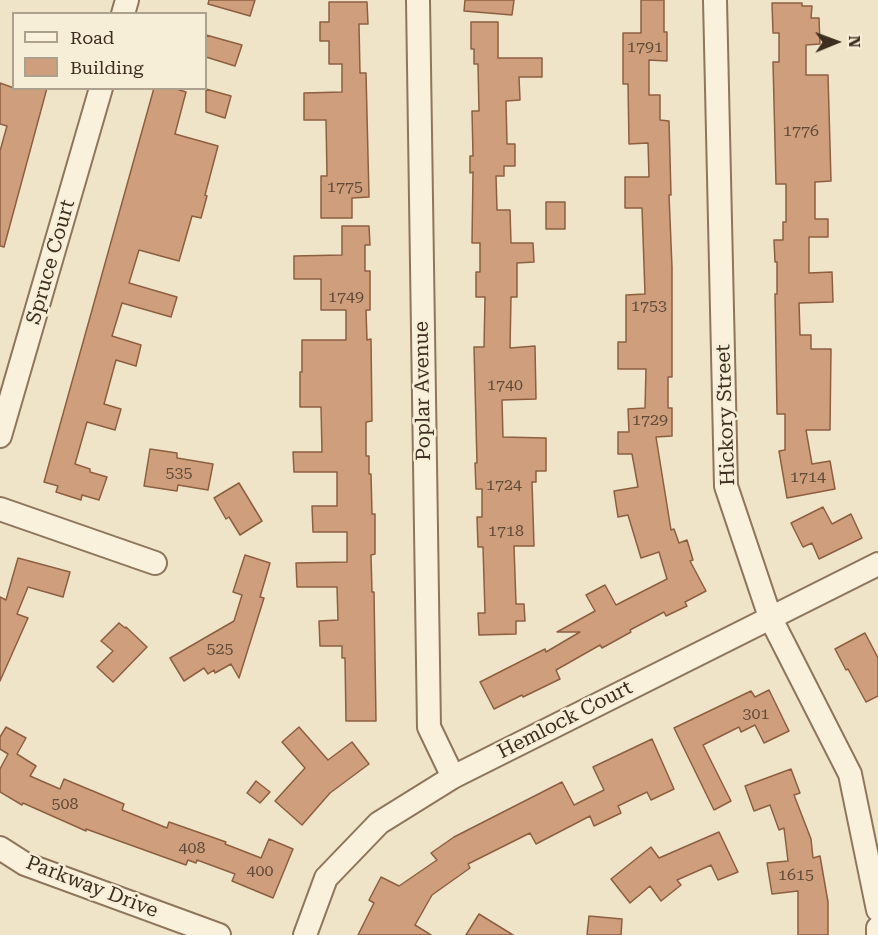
<!DOCTYPE html>
<html>
<head>
<meta charset="utf-8">
<style>
	body { margin:0 }
	#map { position:relative; width:878px; height:935px; overflow:hidden; background:#f0e4c8; font-family:"Roboto Serif",serif }
	canvas { display:block }
	.legend { position:absolute; left:12px; top:12px; width:195px; height:78px; box-sizing:border-box; background:#f7eed8; border:2px solid #ada18e; margin:0; padding:8px 10px; list-style:none; font-size:18px; color:#3d2e20 }
	.legend li { display:flex; align-items:center; gap:12px; height:30px }
	.legend b { width:30px; border:2px solid #ada18e }
	.north { position:absolute; left:806px; top:12px; width:60px; height:60px; -webkit-text-stroke:4px #f7eed8; paint-order:stroke; rotate:89deg; font-size:16px; font-weight:700; line-height:24px; text-align:center; color:#3d2e20 }
	.north::after { content:''; display:block; margin:auto; width:21px; height:27px; background:#3d2e20; clip-path:polygon(50% 0,100% 100%,50% 72%,0 100%) }
</style>
</head>
<body>
<div id="map">
<canvas width="878" height="935"></canvas>
<ul class="legend">
<li><b style="height:8px;background:#faf1dc"></b>Road</li>
<li><b style="height:16px;background:#cf9f7d"></b>Building</li>
</ul>
<div class="north">N</div>
</div>
<script>
const c = document.querySelector('canvas').getContext('2d');
c.lineJoin = 'round';
function paint(path, color) {
  c.fillStyle = color;
  c.fill(path, 'evenodd');
}
function poly(rows) {
  const path = new Path2D();
  for (const r of rows) {
    path.moveTo(r[0], r[1]);
    for (let i = 2; i < r.length; i += 2) path.lineTo(r[i], r[i + 1]);
  }
  return path;
}
function stroke(path, color, width, dash) {
  c.strokeStyle = color;
  c.lineWidth = width;
  c.lineCap = dash ? 'butt' : 'round';
  c.setLineDash(dash || []);
  c.stroke(path);
}
function write(font, color, halo, rows, align = 'center') {
  c.font = font + ' "Roboto Serif",serif';
  c.lineWidth = 5;
  c.setLineDash([]);
  c.textBaseline = 'middle';
  c.strokeStyle = halo;
  c.fillStyle = color;
  for (const [text, x, y, turn = 0] of rows) {
    c.save();
    c.translate(x, y);
    c.rotate((+turn || 0) * Math.PI / 180);
    c.textAlign = isNaN(turn) ? turn : align;
    if (halo) c.strokeText(text, 0, 0);
    c.fillText(text, 0, 0);
    c.restore();
  }
}
const building = poly([
	[209,0,255,0,250,16,208,4,209,0],
	[465,0,514,0,512,15,464,11,465,0],
	[641,0,664,0,664,32,667,32,667,61,649,60,649,95,660,95,660,120,669,121,671,195,669,195,672,267,672,377,668,377,668,408,672,408,672,436,656,437,671,530,674,529,679,543,687,540,693,560,690,561,706,591,685,602,687,606,666,616,664,612,630,630,631,632,602,648,600,645,556,670,560,679,523,697,522,695,494,709,480,682,545,649,546,652,580,632,557,632,595,611,586,595,605,585,616,605,667,579,659,552,641,558,628,515,618,517,614,491,638,487,632,454,618,454,618,432,629,432,628,409,645,408,646,369,618,369,618,342,626,342,626,295,645,294,642,208,625,208,625,177,649,177,648,143,629,144,628,84,623,84,623,33,641,33,641,0],
	[329,2,367,2,368,24,359,24,360,73,366,73,369,197,352,198,352,218,321,218,321,176,327,176,326,120,304,120,304,93,342,92,342,64,329,64,329,41,320,41,320,22,329,22,329,2],
	[772,3,802,3,802,6,812,6,811,18,819,18,820,44,806,45,806,75,828,75,831,181,815,182,815,219,828,219,828,237,809,237,809,273,832,272,833,302,799,303,800,335,811,335,811,349,831,349,830,430,806,430,812,464,830,461,835,489,787,498,779,451,785,450,785,414,777,414,775,294,777,294,777,262,775,262,774,240,783,240,783,222,786,222,786,184,776,184,773,62,779,62,779,33,773,33,772,3],
	[471,22,498,22,498,58,542,58,542,77,519,77,520,100,506,101,507,144,515,144,515,166,504,166,504,176,496,176,497,210,510,210,511,243,533,243,534,262,517,263,517,297,511,297,510,348,535,346,536,399,502,400,503,437,546,438,546,471,536,471,536,482,532,482,534,546,514,546,516,604,524,604,525,621,516,621,516,634,479,635,478,613,485,613,483,547,478,547,477,517,482,517,482,489,476,489,475,463,477,463,474,347,484,347,485,297,476,297,476,272,480,272,480,243,472,243,473,172,470,173,470,156,473,156,472,111,479,111,478,64,474,64,474,49,471,49,471,22],
	[206,35,242,45,235,66,206,57,206,35],
	[0,83,14,88,47,88,4,247,0,246,0,151,7,126,0,124,0,83],
	[154,88,173,88,186,92,175,134,218,146,205,195,207,196,201,218,192,216,179,261,139,250,129,283,177,297,171,317,122,303,112,336,141,345,136,366,116,360,104,404,121,409,115,430,87,422,75,464,90,469,90,472,107,477,99,500,82,495,81,500,56,492,58,486,44,482,154,88],
	[206,89,231,96,225,118,206,112,206,89],
	[546,202,565,202,565,229,546,229,546,202],
	[342,226,369,226,370,245,365,245,365,271,370,271,370,310,366,310,367,340,371,339,372,421,366,422,366,456,369,456,369,474,371,474,372,514,375,514,375,554,371,555,372,592,374,592,376,721,346,721,345,658,342,658,342,646,320,646,319,621,338,620,337,587,297,587,296,563,347,562,347,532,313,532,312,506,337,506,337,472,294,472,293,452,322,452,321,407,300,407,300,372,302,372,302,340,346,340,346,310,321,310,321,279,294,279,294,256,342,255,342,226],
	[150,449,177,453,177,458,213,464,208,490,178,485,177,491,144,486,150,449],
	[239,483,262,521,240,535,229,517,226,519,214,498,239,483],
	[823,507,832,524,851,514,862,538,819,559,812,543,803,547,791,523,823,507],
	[245,555,270,563,260,597,264,598,239,678,231,664,215,673,214,670,208,674,204,668,184,681,170,658,234,621,242,595,233,592,245,555],
	[18,558,70,572,63,597,28,587,17,614,28,618,0,681,0,597,6,600,18,558],
	[119,623,125,628,126,627,147,647,113,682,97,667,113,651,101,641,119,623],
	[865,633,878,658,878,696,866,702,848,669,846,670,835,649,865,633],
	[769,690,789,731,764,743,755,725,741,732,739,727,703,745,731,801,714,810,674,728,751,691,755,697,769,690],
	[6,727,26,738,17,754,36,766,30,776,60,789,64,779,124,804,122,810,167,828,169,822,226,842,225,844,261,858,269,839,293,849,273,898,232,881,235,874,197,860,196,863,188,860,186,865,86,829,86,831,23,803,22,805,0,792,0,769,8,754,0,749,0,737,6,727],
	[299,727,328,760,352,742,369,764,330,793,302,825,275,801,305,768,282,742,299,727],
	[652,739,674,789,651,800,647,792,618,806,621,813,594,826,590,816,536,844,530,833,468,864,470,868,432,895,415,925,431,935,358,935,374,903,369,900,381,877,399,886,437,860,431,853,454,837,562,782,574,805,604,790,593,767,652,739],
	[791,769,800,793,794,795,811,839,813,858,820,856,828,902,828,935,798,935,798,891,772,894,767,863,788,861,784,828,779,830,770,805,754,811,745,786,791,769],
	[256,781,270,792,260,803,247,793,256,781],
	[719,832,738,872,718,880,711,865,677,880,681,885,661,901,650,886,630,903,611,879,651,847,659,858,719,832],
	[479,914,513,935,466,935,479,914],
	[589,916,622,919,621,935,587,935,589,916]
]);
paint(building, '#cf9f7d');
stroke(building, '#8d5f41', 1.5);
const minor = poly([
	[418,0,429,727,453,777],
	[715,0,726,486,770,617,850,774,878,910],
	[123,14,127,0],
	[0,436,101,88],
	[0,509,155,563],
	[0,848,25,864,219,935],
	[305,935,326,878,379,823,453,777,878,564],
	[878,935,878,928]
]);
stroke(minor, '#8d765c', 26);
stroke(minor, '#faf1dc', 22);
write('16px', '#624a37', null, [
	["1791",645,47],
	["1776",801,131],
	["1775",345,187],
	["1749",346,297],
	["1753",649,306],
	["1740",505,385],
	["1729",650,420],
	["535",179,473],
	["1714",808,477],
	["1724",504,485],
	["1718",506,531],
	["525",220,649],
	["301",756,714],
	["508",65,804],
	["408",192,848],
	["400",260,871],
	["1615",796,875]
]);
write('20px', '#3d2e20', '#f7eed8', [
	["Spruce Court",51,262,-74],
	["Poplar Avenue",423,391,-91],
	["Hickory Street",726,415,-92],
	["Hemlock Court",565,720,-27],
	["Parkway Drive",92,887,21]
]);
</script>
</body>
</html>
